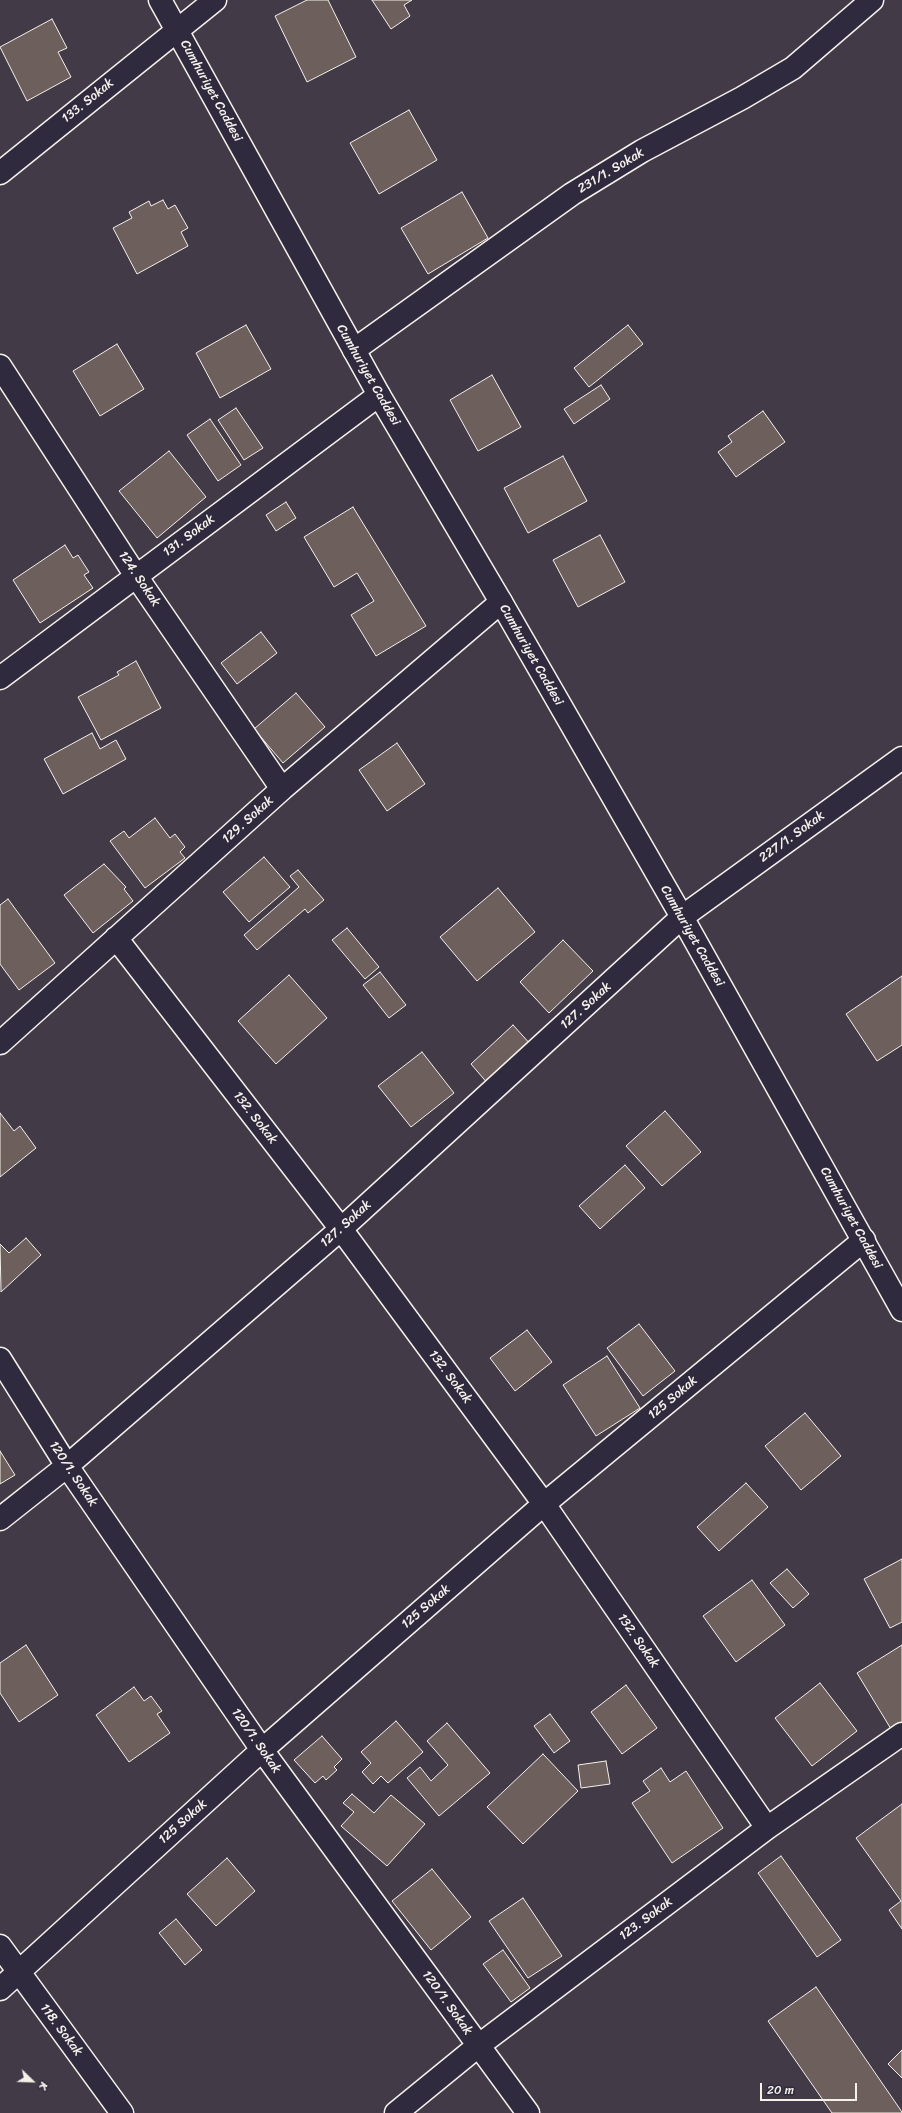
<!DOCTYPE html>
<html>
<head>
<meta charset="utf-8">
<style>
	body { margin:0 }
	#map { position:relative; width:902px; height:2113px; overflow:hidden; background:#423a46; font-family:Sriracha,sans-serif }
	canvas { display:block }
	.north { position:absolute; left:12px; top:2061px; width:40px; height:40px; -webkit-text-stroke:3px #2f2a3d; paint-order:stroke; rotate:113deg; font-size:11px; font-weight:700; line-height:16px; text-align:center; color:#f4f1e8 }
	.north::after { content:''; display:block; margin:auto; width:14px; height:18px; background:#f4f1e8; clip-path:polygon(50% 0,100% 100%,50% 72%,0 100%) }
	.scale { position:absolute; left:760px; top:2083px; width:97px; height:18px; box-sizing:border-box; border:2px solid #f4f1e8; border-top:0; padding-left:5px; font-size:12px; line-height:14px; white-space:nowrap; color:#f4f1e8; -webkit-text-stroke:3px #2f2a3d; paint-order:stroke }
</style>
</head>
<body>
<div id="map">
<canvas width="902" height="2113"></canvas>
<div class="north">K</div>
<div class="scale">20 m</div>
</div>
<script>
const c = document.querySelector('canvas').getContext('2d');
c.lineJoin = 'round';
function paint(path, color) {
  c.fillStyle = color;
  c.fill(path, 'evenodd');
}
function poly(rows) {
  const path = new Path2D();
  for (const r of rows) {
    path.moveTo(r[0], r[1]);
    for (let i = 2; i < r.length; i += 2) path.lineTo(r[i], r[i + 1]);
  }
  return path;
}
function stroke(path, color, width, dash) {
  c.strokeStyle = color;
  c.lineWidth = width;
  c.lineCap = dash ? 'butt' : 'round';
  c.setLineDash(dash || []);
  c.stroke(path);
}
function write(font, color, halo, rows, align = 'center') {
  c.font = font + ' Sriracha,sans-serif';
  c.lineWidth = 3;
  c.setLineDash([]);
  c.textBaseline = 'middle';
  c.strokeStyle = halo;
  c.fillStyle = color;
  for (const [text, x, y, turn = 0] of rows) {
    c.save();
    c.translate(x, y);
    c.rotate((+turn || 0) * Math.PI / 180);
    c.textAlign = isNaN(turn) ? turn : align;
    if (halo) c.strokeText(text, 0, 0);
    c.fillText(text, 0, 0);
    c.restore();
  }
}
const building = poly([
	[307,0,328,0,356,57,307,82,275,16,307,0],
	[372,0,412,0,404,5,410,16,391,29,372,0],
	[52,19,67,48,58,52,71,77,27,101,0,47,52,19],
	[409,110,437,160,379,194,350,143,409,110],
	[462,192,488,238,428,274,401,228,462,192],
	[163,200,168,209,175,205,188,228,181,232,188,246,137,274,113,228,132,218,129,212,149,201,151,206,163,200],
	[246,325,271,369,220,398,196,353,246,325],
	[628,325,643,344,589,387,574,368,628,325],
	[117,344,144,389,100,416,73,371,117,344],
	[492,375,521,427,478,451,450,400,492,375],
	[601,385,610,399,574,424,564,409,601,385],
	[236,408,263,448,244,460,218,420,236,408],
	[763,411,785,442,736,477,718,452,732,442,728,436,763,411],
	[210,419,241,465,218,481,187,435,210,419],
	[169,451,206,497,157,538,119,491,169,451],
	[563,456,587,501,528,533,504,488,563,456],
	[286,502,296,518,276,531,266,515,286,502],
	[353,507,426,626,376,656,351,615,374,601,357,573,334,587,304,537,353,507],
	[600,535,625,582,578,607,553,560,600,535],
	[65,545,73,558,78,555,89,572,84,575,93,588,40,623,13,580,65,545],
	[261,632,277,653,237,684,221,663,261,632],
	[136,661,161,708,101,740,78,697,119,675,117,672,136,661],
	[296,693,325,727,283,763,254,729,296,693],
	[92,733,100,749,116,740,126,759,63,794,44,759,92,733],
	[397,743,425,784,387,811,359,770,397,743],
	[155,818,170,838,175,834,185,847,180,852,185,858,145,888,110,841,124,831,129,838,155,818],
	[264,857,290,887,249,922,223,892,264,857],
	[104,864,126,887,124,889,133,901,93,933,64,895,104,864],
	[298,870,324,900,308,913,305,909,257,950,244,935,299,887,290,876,298,870],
	[498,888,535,932,477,981,440,937,498,888],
	[8,899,55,963,19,990,0,964,0,905,8,899],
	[347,928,379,967,365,979,332,940,347,928],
	[563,940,593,971,549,1013,520,982,563,940],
	[380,972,406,1005,389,1018,363,985,380,972],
	[289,975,327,1018,276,1064,238,1021,289,975],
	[902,976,902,1045,877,1061,846,1014,902,976],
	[513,1025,532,1046,489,1085,471,1064,513,1025],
	[422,1052,454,1093,411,1127,378,1086,422,1052],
	[665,1111,701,1152,662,1186,626,1146,665,1111],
	[0,1113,14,1131,20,1126,36,1148,0,1177,0,1113],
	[625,1165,645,1188,600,1229,579,1206,625,1165],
	[26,1238,41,1255,1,1292,0,1244,9,1253,26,1238],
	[639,1324,675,1371,643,1396,607,1348,639,1324],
	[527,1330,552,1362,515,1391,490,1358,527,1330],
	[607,1356,640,1408,596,1436,563,1385,607,1356],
	[805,1413,841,1456,801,1490,765,1446,805,1413],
	[0,1451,15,1475,0,1484,0,1451],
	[746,1483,768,1507,719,1551,697,1527,746,1483],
	[902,1559,902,1622,890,1628,864,1579,902,1559],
	[787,1569,809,1594,793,1608,770,1583,787,1569],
	[752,1580,785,1625,736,1662,703,1616,752,1580],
	[26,1645,58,1695,19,1722,0,1693,0,1663,26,1645],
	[902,1645,902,1722,891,1729,857,1673,902,1645],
	[820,1683,857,1731,812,1766,775,1718,820,1683],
	[626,1685,657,1728,622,1754,591,1712,626,1685],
	[134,1687,144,1701,151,1696,162,1711,157,1714,170,1733,129,1762,96,1715,134,1687],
	[550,1714,570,1741,554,1753,534,1726,550,1714],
	[396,1721,423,1752,388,1783,381,1776,373,1784,362,1772,371,1763,361,1752,396,1721],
	[447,1723,490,1773,439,1816,407,1778,420,1767,431,1781,448,1765,427,1741,447,1723],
	[322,1736,342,1759,334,1767,337,1770,326,1780,323,1776,315,1783,294,1760,322,1736],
	[543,1754,578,1791,523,1844,487,1807,543,1754],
	[606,1761,610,1784,581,1788,578,1765,606,1761],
	[661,1768,670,1782,686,1771,723,1828,672,1863,632,1803,650,1791,643,1781,661,1768],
	[352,1794,374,1813,391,1795,425,1824,387,1866,341,1826,354,1812,343,1803,352,1794],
	[902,1804,902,1929,889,1910,901,1901,856,1838,902,1804],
	[781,1856,841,1940,817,1957,758,1873,781,1856],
	[227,1858,255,1891,216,1926,187,1894,227,1858],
	[432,1869,471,1917,431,1950,392,1901,432,1869],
	[523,1898,562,1956,528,1978,489,1921,523,1898],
	[176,1919,202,1950,185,1965,159,1933,176,1919],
	[503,1950,530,1988,511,2002,483,1964,503,1950],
	[816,1987,902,2112,902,2113,832,2113,768,2021,816,1987],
	[902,2050,902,2078,888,2064,902,2050]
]);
paint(building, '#6d5f5b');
stroke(building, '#f4f1e8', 1);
const street = poly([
	[0,173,215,0],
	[354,350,572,194,642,151,742,98,793,68,872,0],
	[0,366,136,576,282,789],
	[0,678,379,395],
	[116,938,341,1229,544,1504,767,1828],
	[0,1043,282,789,501,602],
	[0,1359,67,1466,262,1750,528,2113],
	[0,1519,67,1466,341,1229,682,917,902,758],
	[0,1946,122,2113],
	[0,1989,262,1750,544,1504,864,1240],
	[396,2113,478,2046,767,1828,902,1734]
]);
const secondary = poly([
	[160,0,379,395,501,602,682,917,902,1310]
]);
stroke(street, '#f4f1e8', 25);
stroke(secondary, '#f4f1e8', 25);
stroke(street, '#2f2a3d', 22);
stroke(secondary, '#2f2a3d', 22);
write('13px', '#f4f1e8', '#2f2a3d', [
	["Cumhuriyet Caddesi",211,91,61],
	["133. Sokak",88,101,-39],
	["231/1. Sokak",611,171,-31],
	["Cumhuriyet Caddesi",368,375,60],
	["131. Sokak",189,536,-37],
	["124. Sokak",139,579,56],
	["Cumhuriyet Caddesi",531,655,60],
	["129. Sokak",248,820,-42],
	["227/1. Sokak",792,837,-36],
	["Cumhuriyet Caddesi",692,936,60],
	["127. Sokak",586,1006,-42],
	["132. Sokak",255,1118,52],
	["Cumhuriyet Caddesi",851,1218,61],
	["127. Sokak",346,1224,-42],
	["132. Sokak",450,1377,53],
	["125 Sokak",673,1398,-40],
	["120/1. Sokak",73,1474,56],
	["125 Sokak",426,1607,-41],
	["132. Sokak",638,1641,55],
	["120/1. Sokak",256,1741,55],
	["125 Sokak",183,1822,-42],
	["123. Sokak",646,1919,-37],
	["120/1. Sokak",447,2003,54],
	["118. Sokak",61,2030,53]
]);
</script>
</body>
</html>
